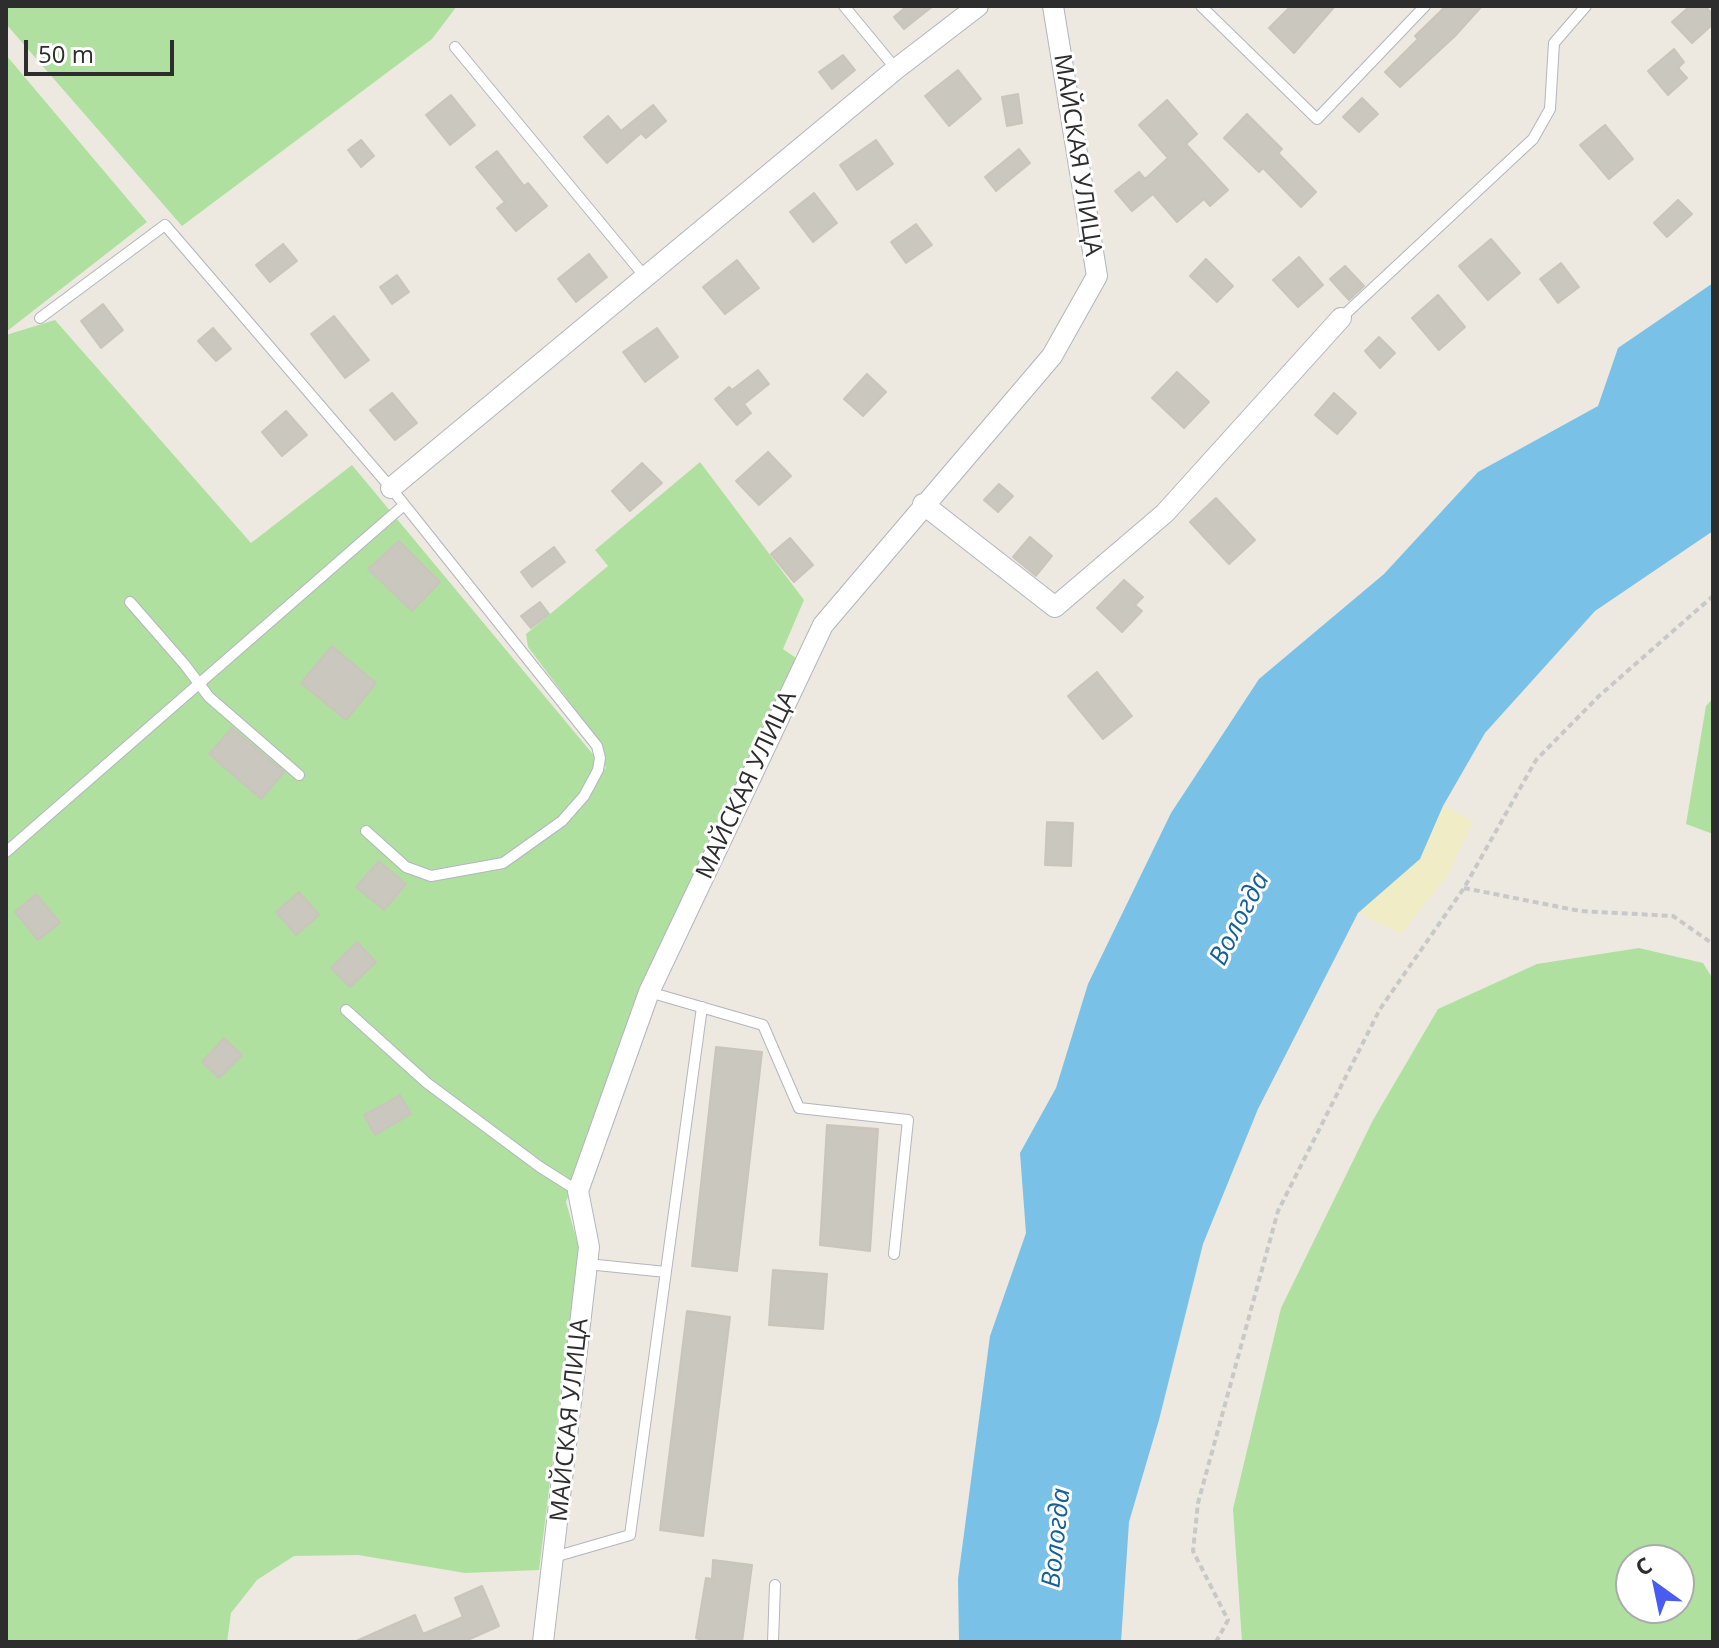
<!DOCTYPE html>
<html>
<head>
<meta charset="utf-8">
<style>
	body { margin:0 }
	#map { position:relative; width:1719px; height:1648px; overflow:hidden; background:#ede9e0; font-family:"Open Sans",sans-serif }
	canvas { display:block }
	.frame { position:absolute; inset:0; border:8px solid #2d2d2d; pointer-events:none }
	.north { position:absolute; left:1615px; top:1544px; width:80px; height:80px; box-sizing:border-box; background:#fff; border:2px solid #ababab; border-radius:50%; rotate:327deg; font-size:22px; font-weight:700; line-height:32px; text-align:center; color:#2d2d2d }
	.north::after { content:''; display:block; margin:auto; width:28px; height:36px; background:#4a5bf0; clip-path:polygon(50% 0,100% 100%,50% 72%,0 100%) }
	.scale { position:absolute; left:24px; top:40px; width:150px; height:36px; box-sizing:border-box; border:4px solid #2d2d2d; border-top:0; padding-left:10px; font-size:24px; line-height:28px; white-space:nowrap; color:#2d2d2d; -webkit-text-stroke:6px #fff; paint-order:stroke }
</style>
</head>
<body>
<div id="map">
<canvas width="1719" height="1648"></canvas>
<div class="frame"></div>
<div class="north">С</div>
<div class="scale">50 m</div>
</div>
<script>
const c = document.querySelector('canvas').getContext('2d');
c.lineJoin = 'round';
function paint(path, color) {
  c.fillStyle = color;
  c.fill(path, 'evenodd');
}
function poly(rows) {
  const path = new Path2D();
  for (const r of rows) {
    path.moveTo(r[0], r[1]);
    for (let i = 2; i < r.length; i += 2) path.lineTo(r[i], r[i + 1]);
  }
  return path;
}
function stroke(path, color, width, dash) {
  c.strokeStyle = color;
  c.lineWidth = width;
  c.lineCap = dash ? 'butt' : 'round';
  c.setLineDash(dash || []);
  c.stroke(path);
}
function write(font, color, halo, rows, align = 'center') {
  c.font = font + ' "Open Sans",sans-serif';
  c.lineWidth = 6;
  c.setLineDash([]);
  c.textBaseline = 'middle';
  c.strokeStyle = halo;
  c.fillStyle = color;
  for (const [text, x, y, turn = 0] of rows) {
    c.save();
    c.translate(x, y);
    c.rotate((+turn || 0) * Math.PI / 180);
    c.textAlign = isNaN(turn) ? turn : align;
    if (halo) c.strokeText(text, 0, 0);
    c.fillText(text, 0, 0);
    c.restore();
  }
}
paint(poly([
	[6,6,457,6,432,39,182,226,6,24],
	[6,55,147,222,6,332],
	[55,320,251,543,352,465,606,770,601,744,528,647,526,634,608,566,595,550,700,462,804,600,783,649,799,660,643,989,566,1202,579,1248,539,1570,465,1573,358,1555,294,1556,257,1580,231,1613,227,1642,6,1642,6,335],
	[1713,698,1713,834,1686,824,1706,706],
	[1639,948,1703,963,1713,979,1713,1642,1242,1642,1233,1509,1281,1308,1373,1120,1438,1009,1537,964],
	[1679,1560,1679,1608,1631,1608,1631,1560]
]), '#b0e0a0');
paint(poly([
	[1443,806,1473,821,1447,876,1401,934,1358,912,1420,859]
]), '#f0edc6');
paint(poly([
	[1713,283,1713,531,1595,611,1485,733,1443,806,1420,859,1358,913,1258,1109,1203,1244,1159,1420,1129,1522,1121,1642,959,1642,958,1579,990,1336,1026,1233,1020,1153,1056,1088,1088,984,1171,813,1259,679,1384,574,1478,472,1598,406,1618,348]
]), '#7ac1e8');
const building = poly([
	[907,6,933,6,904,29,894,17,907,6],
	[1291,6,1335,6,1294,53,1269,28,1291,6],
	[1446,6,1482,6,1455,36,1400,87,1385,72,1418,39,1415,36,1446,6],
	[1690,6,1705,6,1713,15,1713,24,1692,43,1672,22,1690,6],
	[1674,49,1684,62,1678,68,1687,78,1668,95,1648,71,1674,49],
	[843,55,855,70,832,89,819,72,843,55],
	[958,70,981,99,949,126,925,96,958,70],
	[1018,94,1022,123,1007,126,1002,97,1018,94],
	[451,95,475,125,450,145,426,115,451,95],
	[1362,98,1378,114,1359,132,1343,117,1362,98],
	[1167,100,1197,134,1186,144,1228,190,1210,206,1204,199,1177,222,1153,194,1132,211,1115,191,1139,172,1145,179,1168,158,1139,125,1167,100],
	[653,105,666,121,646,138,641,133,607,163,584,137,608,116,621,131,653,105],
	[1247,114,1282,149,1278,153,1316,192,1301,207,1263,168,1259,172,1224,138,1247,114],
	[1605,125,1633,159,1609,179,1580,145,1605,125],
	[361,140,374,156,361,167,348,150,361,140],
	[876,140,893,164,857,190,840,165,876,140],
	[1019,149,1030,163,996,191,985,177,1019,149],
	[497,151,524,186,528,183,547,206,516,231,497,208,505,202,476,167,497,151],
	[814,193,837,223,813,242,790,212,814,193],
	[1678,200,1692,214,1667,237,1654,223,1678,200],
	[916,224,932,245,906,263,891,242,916,224],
	[1491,239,1520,273,1488,300,1459,266,1491,239],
	[283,244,297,261,270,282,256,265,283,244],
	[589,254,607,277,576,302,558,279,589,254],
	[1299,257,1323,285,1298,307,1273,280,1299,257],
	[1206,259,1233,286,1217,302,1190,276,1206,259],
	[737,260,759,288,725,314,703,287,737,260],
	[1561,263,1579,287,1558,303,1540,279,1561,263],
	[1345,266,1364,286,1349,300,1330,279,1345,266],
	[397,275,409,292,392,304,380,287,397,275],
	[1438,295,1465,327,1439,350,1412,318,1438,295],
	[103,304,123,330,101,348,81,321,103,304],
	[334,316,369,360,345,378,311,334,334,316],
	[213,328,231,349,216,361,198,341,213,328],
	[657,328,678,357,645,382,623,352,657,328],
	[1379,337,1395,353,1380,368,1365,351,1379,337],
	[758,370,769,384,744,404,751,413,737,425,715,399,729,387,732,390,758,370],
	[1177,372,1209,402,1184,428,1152,398,1177,372],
	[867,374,886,392,863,416,844,399,867,374],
	[392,393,417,423,395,440,370,410,392,393],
	[1334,393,1356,413,1337,434,1315,415,1334,393],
	[286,411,307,435,282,456,262,432,286,411],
	[768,452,791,476,759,505,736,481,768,452],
	[642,463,662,483,630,511,612,491,642,463],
	[999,484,1013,496,998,512,984,500,999,484],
	[1216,498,1255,540,1229,564,1190,522,1216,498],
	[1030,537,1052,556,1036,576,1013,557,1030,537],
	[790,538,813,565,794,582,771,554,790,538],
	[399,541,440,582,412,611,368,569,399,541],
	[554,547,565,562,532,587,521,572,554,547],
	[1124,580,1143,597,1135,605,1142,611,1122,632,1097,608,1124,580],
	[540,602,549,614,531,628,521,616,540,602],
	[332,646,376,683,346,720,301,683,332,646],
	[1097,672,1132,716,1103,739,1068,696,1097,672],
	[232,728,284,772,261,799,209,754,232,728],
	[1047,822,1073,823,1071,866,1045,865,1047,822],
	[379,861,406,884,384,910,356,887,379,861],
	[299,892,319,915,296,935,276,912,299,892],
	[36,894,60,923,38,940,15,912,36,894],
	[357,942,376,962,350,987,331,968,357,942],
	[224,1038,242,1055,219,1078,202,1062,224,1038],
	[716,1047,762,1052,737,1271,692,1266,716,1047],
	[400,1095,411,1114,375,1135,364,1115,400,1095],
	[827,1125,878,1129,870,1251,820,1245,827,1125],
	[773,1270,827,1274,823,1329,769,1325,773,1270],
	[687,1311,730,1317,703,1536,660,1530,687,1311],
	[713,1560,752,1565,742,1642,701,1642,701,1640,696,1638,706,1578,712,1579,713,1560],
	[482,1586,499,1626,463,1642,354,1642,415,1615,423,1634,463,1617,455,1598,482,1586]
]);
paint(building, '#c9c7be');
stroke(building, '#c9c5ba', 2);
const service = poly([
	[844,6,896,69],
	[1201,6,1317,119,1425,6],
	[455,47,646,278],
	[40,318,165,225,391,488,597,746,600,758,598,770,584,796,562,821,503,863,431,876,406,867,366,831],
	[1341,318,1533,139,1550,109,1554,43,1586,6],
	[130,602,185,665,209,697,299,775],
	[6,852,404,505],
	[649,992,763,1025,799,1108,908,1120,894,1254],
	[346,1010,427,1083,540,1167,578,1191],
	[587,1264,666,1272],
	[554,1557,630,1535,702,1007],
	[773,1642,775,1585]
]);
const minor = poly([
	[391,488,896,69,978,6],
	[923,504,1055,607,1165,513,1341,318],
	[543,1642,589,1247,578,1191,649,992,823,625,1052,356,1097,276,1053,6]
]);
stroke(service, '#b3b5bf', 12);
stroke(minor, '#b3b5bf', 22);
stroke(poly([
	[1464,888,1580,911,1673,916,1713,944],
	[1216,1642,1228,1620,1193,1551,1198,1503,1278,1211,1380,1009,1464,888,1536,760,1599,696,1713,596]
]), '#c8c8c8', 4, [6, 4]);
stroke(service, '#fff', 10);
stroke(minor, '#fff', 20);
write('24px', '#2d2d2d', '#fff', [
	["МАЙСКАЯ УЛИЦА",1077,155,81],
	["МАЙСКАЯ УЛИЦА",747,785,-65],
	["МАЙСКАЯ УЛИЦА",570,1420,-84]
]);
write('italic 26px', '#156098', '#fff', [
	["Вологда",1240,919,-63],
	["Вологда",1057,1538,-84]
]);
</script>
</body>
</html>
